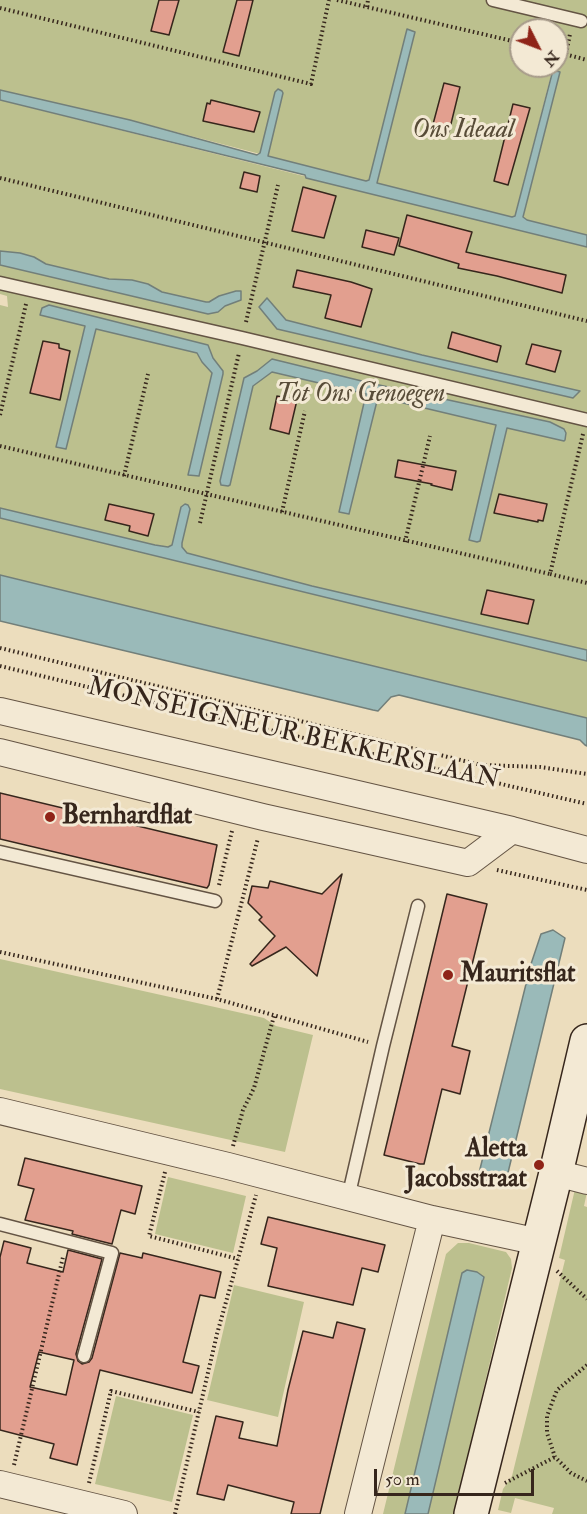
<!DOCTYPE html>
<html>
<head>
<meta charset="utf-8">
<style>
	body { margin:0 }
	#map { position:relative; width:587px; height:1514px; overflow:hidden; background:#ecddbd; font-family:"IM FELL Double Pica",serif }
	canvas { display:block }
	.north { position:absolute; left:509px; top:18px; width:60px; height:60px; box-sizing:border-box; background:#f3e9d4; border:2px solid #a79b8a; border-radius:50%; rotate:132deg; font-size:16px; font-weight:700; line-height:24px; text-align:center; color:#36261c }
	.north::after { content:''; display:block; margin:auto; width:21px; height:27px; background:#8f2418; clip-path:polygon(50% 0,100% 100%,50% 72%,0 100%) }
	.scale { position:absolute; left:374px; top:1469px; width:160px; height:27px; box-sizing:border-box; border:3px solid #36261c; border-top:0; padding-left:8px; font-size:18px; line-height:21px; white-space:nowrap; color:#36261c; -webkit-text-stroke:4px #f3e9d4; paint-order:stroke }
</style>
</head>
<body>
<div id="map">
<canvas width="587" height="1514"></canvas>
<div class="north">N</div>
<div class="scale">50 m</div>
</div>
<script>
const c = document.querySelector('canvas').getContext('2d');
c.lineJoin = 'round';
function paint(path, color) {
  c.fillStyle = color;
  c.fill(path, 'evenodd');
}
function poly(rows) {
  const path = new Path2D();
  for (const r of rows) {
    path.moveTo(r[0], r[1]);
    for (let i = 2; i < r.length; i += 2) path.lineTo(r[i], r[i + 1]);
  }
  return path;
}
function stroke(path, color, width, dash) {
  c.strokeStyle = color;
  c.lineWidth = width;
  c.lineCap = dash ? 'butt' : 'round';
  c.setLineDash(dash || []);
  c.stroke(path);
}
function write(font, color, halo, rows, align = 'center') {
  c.font = font + ' "IM FELL Double Pica",serif';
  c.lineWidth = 6;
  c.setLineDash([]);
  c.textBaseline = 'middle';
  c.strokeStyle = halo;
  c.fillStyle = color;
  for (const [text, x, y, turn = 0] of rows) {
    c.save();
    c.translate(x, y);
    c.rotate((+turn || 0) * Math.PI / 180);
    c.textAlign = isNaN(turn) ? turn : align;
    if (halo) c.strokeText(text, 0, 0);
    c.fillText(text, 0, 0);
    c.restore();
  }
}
paint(poly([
	[0,0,587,0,587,235,526,220,523,218,560,72,552,71,515,216,512,217,377,183,407,30,369,180,366,181,268,156,283,93,278,89,275,92,260,154,130,120,0,90],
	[521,30,557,30,557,66,521,66],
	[0,100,587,247,587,650,312,586,187,553,182,547,182,543,190,509,181,507,172,545,168,547,155,545,0,508,0,305,8,307,7,296,0,294],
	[0,518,587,661,587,718,0,575],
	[0,959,264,1018,276,1026,313,1035,285,1152,0,1089],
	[168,1177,246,1196,233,1253,155,1234],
	[575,1189,587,1192,584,1206,587,1207,587,1514,552,1514,554,1508,515,1498,511,1513,498,1510,503,1489,512,1476,565,1260,559,1258],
	[458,1243,469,1243,506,1252,511,1259,512,1268,454,1514,428,1514,484,1277,477,1272,467,1270,462,1274,405,1514,383,1514,446,1254],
	[234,1285,304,1302,278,1417,207,1400],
	[116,1396,193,1415,172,1502,95,1484]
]), '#bcc08e');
const water = poly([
	[407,29,415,32,377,183,512,217,515,216,553,70,560,72,523,217,527,220,587,235,587,247,306,178,305,175,0,100,0,90,130,120,257,155,260,153,275,92,278,89,282,91,283,93,268,156,366,181,369,180,407,29],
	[0,251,20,253,34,257,46,264,109,279,132,280,148,284,162,292,206,302,209,302,219,296,236,291,241,291,241,300,225,306,218,312,208,314,0,265,0,251],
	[267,298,286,320,422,355,580,391,573,398,277,329,259,307,267,298],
	[49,305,208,345,213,358,223,371,223,374,199,476,188,475,212,373,202,362,197,353,96,329,66,449,56,447,85,326,40,315,42,308,49,305],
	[272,359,370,383,550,422,564,429,566,433,565,440,564,441,507,428,480,541,477,542,469,540,496,425,378,397,349,514,339,512,366,394,272,372,253,386,230,485,228,486,221,485,220,481,244,378,257,371,272,359],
	[185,504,188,505,190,509,182,543,182,547,187,553,312,586,587,650,587,661,0,518,0,508,155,545,168,547,172,545,181,507,185,504],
	[0,575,587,718,587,746,585,745,580,740,399,695,391,697,378,711,373,710,0,621,0,575],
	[553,930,565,938,505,1185,495,1185,482,1179,479,1173,531,964,541,934,553,930],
	[467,1270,477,1272,484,1277,428,1514,405,1514,462,1273,467,1270]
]);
paint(water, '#9abab9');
stroke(water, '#727f7a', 1.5);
const building = poly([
	[159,0,179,0,169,35,151,31,159,0],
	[237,0,253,0,239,56,223,52,237,0],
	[444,83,460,87,449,132,432,128,444,83],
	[211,100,260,112,254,132,203,121,207,103,210,104,211,100],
	[513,104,530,108,508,185,494,181,513,104],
	[244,172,260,176,257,192,240,188,244,172],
	[303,187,336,196,324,238,292,231,303,187],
	[407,215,472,232,466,252,566,275,562,293,497,276,458,268,459,264,399,246,407,215],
	[366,230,399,238,394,255,362,247,366,230],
	[297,270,351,282,372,289,361,327,325,318,331,295,293,287,297,270],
	[452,332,501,346,497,362,448,348,452,332],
	[43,341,59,344,59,348,70,351,60,400,30,393,43,341],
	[532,344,561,351,555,372,526,364,532,344],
	[277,396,297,400,289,434,270,429,277,396],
	[398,460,456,471,452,490,431,485,432,484,395,477,398,460],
	[499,494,547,504,543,521,538,520,538,522,494,513,499,494],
	[109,504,154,514,148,536,129,531,130,526,105,520,109,504],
	[487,590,534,600,528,624,481,614,487,590],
	[0,793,217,845,209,885,207,888,0,839,0,793],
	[342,874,317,976,286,947,252,966,250,964,275,936,259,920,262,917,248,903,252,886,268,888,270,881,322,894,342,874],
	[447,894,487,904,452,1046,470,1051,460,1094,442,1089,424,1164,420,1164,384,1155,447,894],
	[25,1158,142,1186,135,1214,121,1210,112,1244,72,1234,73,1231,25,1220,34,1189,18,1185,25,1158],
	[268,1217,385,1245,378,1272,362,1268,353,1305,268,1286,277,1248,261,1244,268,1217],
	[4,1241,31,1248,27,1263,63,1272,68,1250,102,1259,76,1354,78,1361,82,1364,89,1362,92,1358,120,1253,142,1258,143,1253,221,1272,215,1298,200,1295,183,1362,199,1366,192,1393,100,1370,77,1465,50,1458,54,1444,0,1430,0,1257,4,1241],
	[39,1352,74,1360,66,1395,30,1387,39,1352],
	[337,1322,365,1329,320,1514,291,1514,294,1502,228,1485,224,1500,197,1494,216,1416,243,1422,239,1438,277,1446,288,1390,303,1331,333,1338,337,1322]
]);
paint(building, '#e29f8f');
stroke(building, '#36261c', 1.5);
const lane = poly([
	[493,0,581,21],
	[0,283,242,338,587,420],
	[0,852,215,901],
	[348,1198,383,1046,418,906],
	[0,1224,112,1253,84,1356]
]);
const street = poly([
	[0,711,512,830,587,850],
	[0,752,263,817,468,863,512,830],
	[0,1111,228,1166,432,1219,539,1242],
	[556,1173,587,1181],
	[0,1484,124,1514],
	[358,1514,432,1219]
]);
const secondary = poly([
	[471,1514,556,1173,587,1041]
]);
stroke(lane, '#645444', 15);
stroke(street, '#645444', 28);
stroke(secondary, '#36261c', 36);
stroke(poly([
	[337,0,521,43],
	[367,7,368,0],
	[0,8,311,84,329,0],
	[557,52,587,60],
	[566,54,570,34],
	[0,178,587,321],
	[246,322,278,185],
	[0,415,26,304],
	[583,434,550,574,587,583],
	[0,446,550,574],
	[124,476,148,374],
	[282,512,305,411],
	[200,523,239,353],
	[405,542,430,436],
	[0,648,481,765,540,767,587,774],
	[0,666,201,714,587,804],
	[497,870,587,890],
	[219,885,232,831],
	[0,952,217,999,368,1042],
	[217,999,258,838],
	[233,1146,243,1110,254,1088,274,1016],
	[165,1172,149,1236,238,1259],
	[557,1271,587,1299],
	[587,1365,557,1390,547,1416,547,1433,555,1457,571,1473,587,1481],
	[14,1465,63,1257],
	[89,1483,111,1391,199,1412],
	[505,1483,555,1457],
	[175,1514,217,1334,256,1195]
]), '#36261c', 4, [1.5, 3]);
stroke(lane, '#f3e9d4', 12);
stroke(street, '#f3e9d4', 26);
stroke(secondary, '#f3e9d4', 33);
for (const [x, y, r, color] of [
	[50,817,6,"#8f2418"],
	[448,975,6,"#8f2418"],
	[539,1165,6,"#8f2418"]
]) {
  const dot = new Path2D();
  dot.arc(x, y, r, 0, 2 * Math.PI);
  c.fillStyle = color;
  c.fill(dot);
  stroke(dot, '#f3e9d4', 2);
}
write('italic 26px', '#584c38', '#f3e9d4', [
	["Ons Ideaal",463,131],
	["Tot Ons Genoegen",361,395]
]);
write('26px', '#36261c', '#f3e9d4', [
	["MONSEIGNEUR BEKKERSLAAN",293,735,13]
]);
write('bold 26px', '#36261c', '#f3e9d4', [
	["Bernhardflat",62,817],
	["Mauritsflat",460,975],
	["Aletta",527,1150,"right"],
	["Jacobsstraat",527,1180,"right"]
], 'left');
</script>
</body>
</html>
